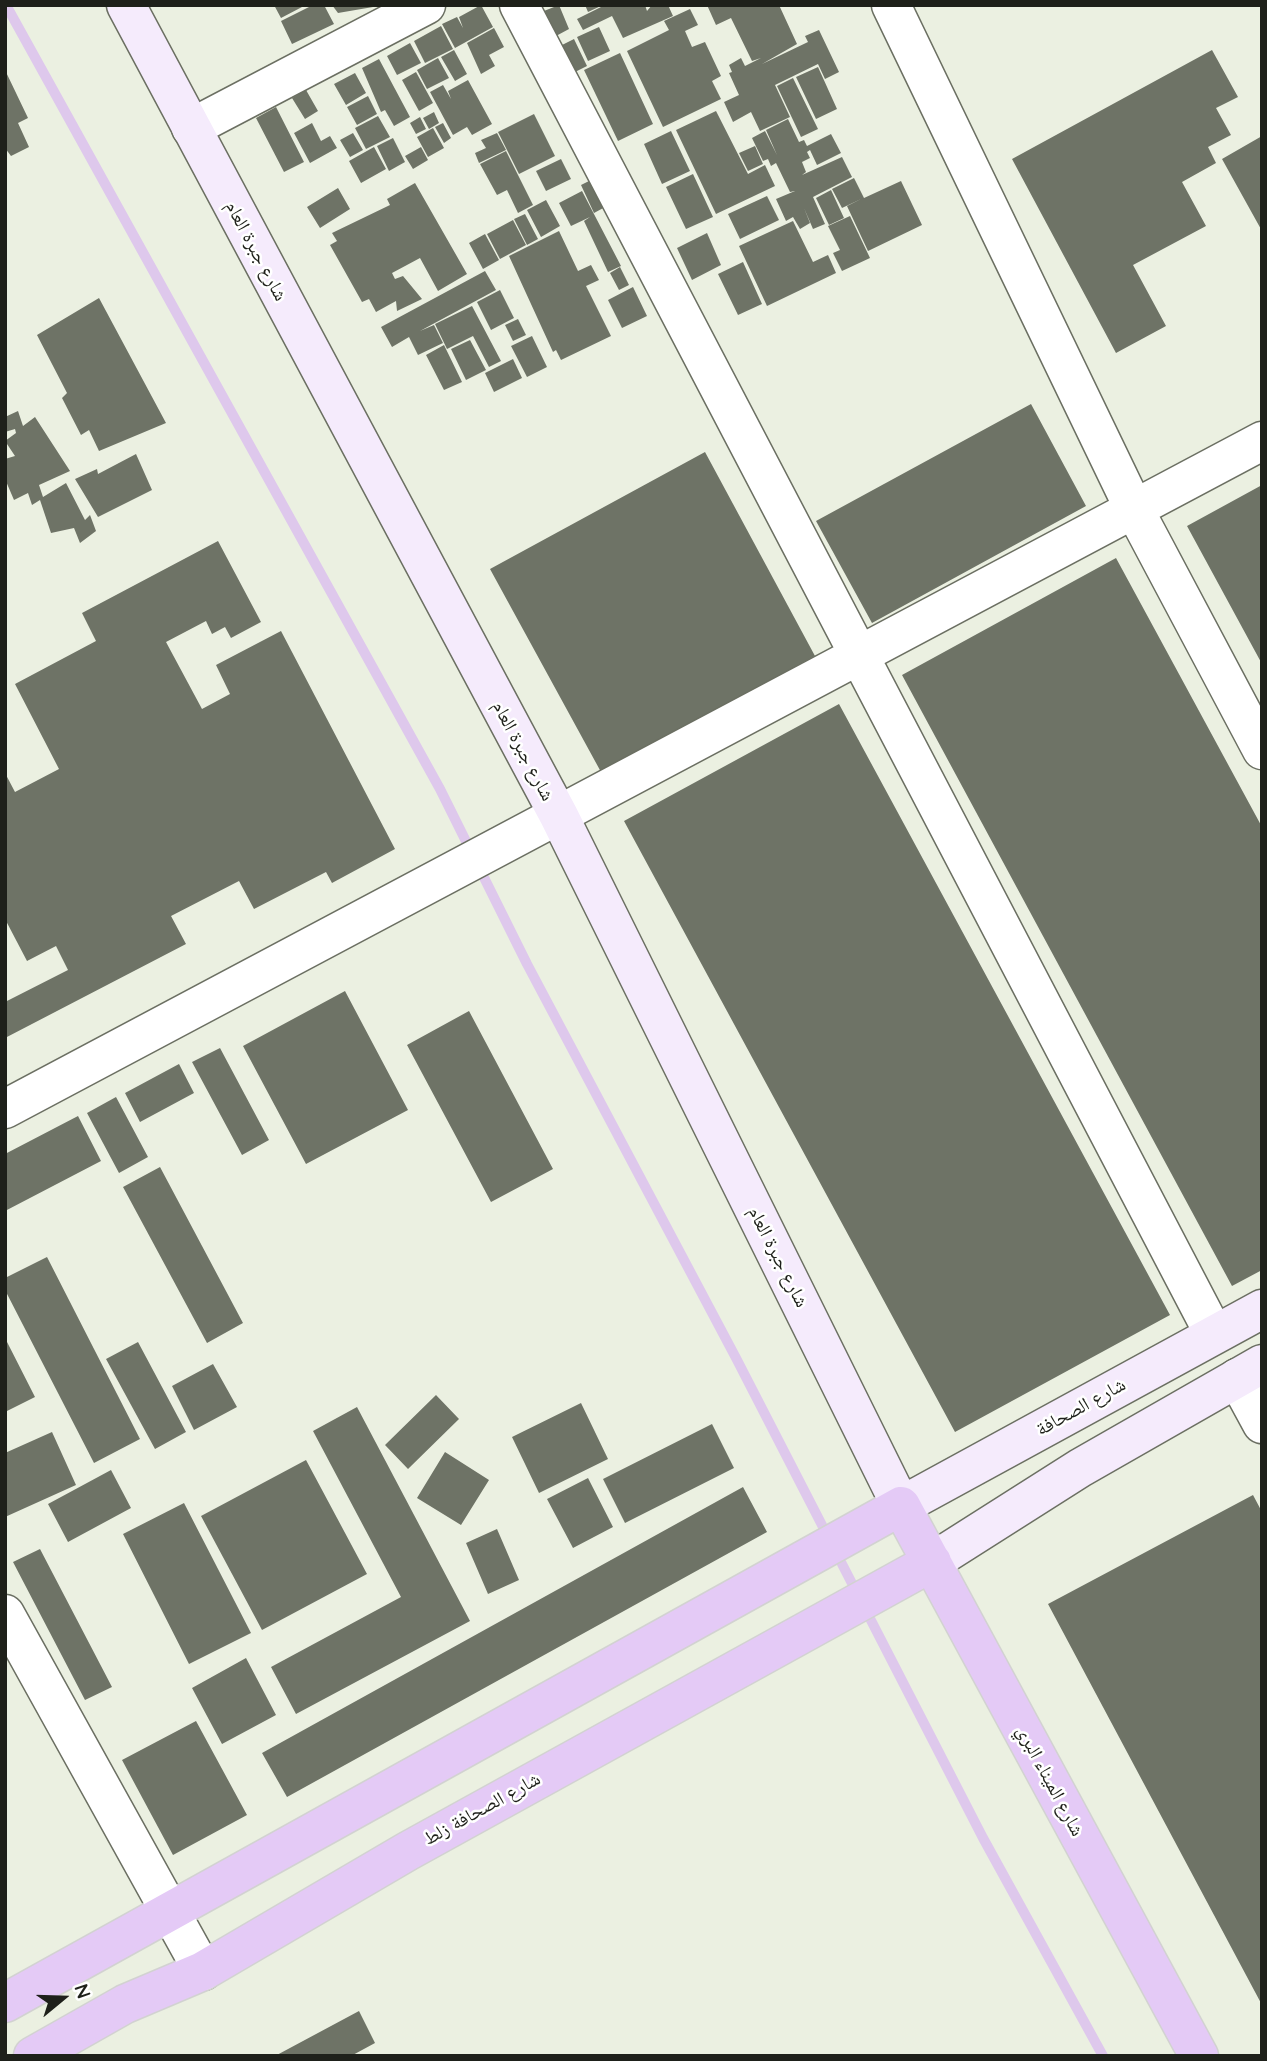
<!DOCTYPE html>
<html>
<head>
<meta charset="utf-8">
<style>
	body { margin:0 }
	#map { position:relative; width:1267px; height:2061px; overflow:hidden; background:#ebf0e1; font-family:Quicksand,sans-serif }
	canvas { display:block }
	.frame { position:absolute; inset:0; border:7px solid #1e201a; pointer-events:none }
	.north { position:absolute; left:28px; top:1963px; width:70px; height:70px; -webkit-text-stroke:5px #fff; paint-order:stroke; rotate:71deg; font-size:19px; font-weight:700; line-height:28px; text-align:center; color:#1e201a }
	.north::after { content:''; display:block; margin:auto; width:24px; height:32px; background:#1e201a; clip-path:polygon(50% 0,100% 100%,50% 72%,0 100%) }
</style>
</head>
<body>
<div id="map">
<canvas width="1267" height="2061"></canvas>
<div class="frame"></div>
<div class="north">N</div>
</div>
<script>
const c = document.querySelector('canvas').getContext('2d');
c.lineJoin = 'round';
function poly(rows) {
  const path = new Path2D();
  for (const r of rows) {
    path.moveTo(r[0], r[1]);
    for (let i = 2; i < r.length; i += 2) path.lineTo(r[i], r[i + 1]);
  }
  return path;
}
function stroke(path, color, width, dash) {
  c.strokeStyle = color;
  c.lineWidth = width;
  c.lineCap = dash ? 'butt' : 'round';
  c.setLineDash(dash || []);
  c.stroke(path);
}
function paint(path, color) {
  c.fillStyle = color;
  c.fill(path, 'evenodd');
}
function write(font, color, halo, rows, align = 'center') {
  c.font = font + ' Quicksand,"Noto Naskh Arabic",sans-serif';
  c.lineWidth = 5;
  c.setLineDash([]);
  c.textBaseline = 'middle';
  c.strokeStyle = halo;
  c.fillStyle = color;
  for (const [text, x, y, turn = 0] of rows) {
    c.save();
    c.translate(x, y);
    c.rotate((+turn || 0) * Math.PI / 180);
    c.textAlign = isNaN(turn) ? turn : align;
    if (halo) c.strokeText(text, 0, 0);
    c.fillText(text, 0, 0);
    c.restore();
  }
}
stroke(poly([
	[6,5,440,789,527,964,736,1358,983,1838,1103,2056]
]), '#dec8ec', 10);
paint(poly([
	[274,5,301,5,302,7,281,18],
	[313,5,324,5,334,24,292,44,281,21],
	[332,5,373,5,373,7,338,13],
	[481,5,493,27,455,48,442,24,457,17,463,28,459,17],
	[559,5,569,29,556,36,544,11],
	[585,5,603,5,588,12],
	[605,5,645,5,647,11,652,5,668,5,673,16,623,38,612,16,583,30,577,19],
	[707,5,779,5,797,44,762,64,808,42,805,36,819,30,839,72,825,79,818,64,775,85,790,117,760,131,751,112,733,122,724,102,739,95,729,73,732,72,729,65,741,58,745,66,761,58,752,61,731,18,716,25],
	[690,9,698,25,685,31,692,47,705,42,721,76,712,81,721,99,663,127,627,51,669,30,664,21],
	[441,26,453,49,425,63,414,41],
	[599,27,610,51,588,61,577,37],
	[494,28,504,47,489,55,495,66,481,74,467,43],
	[574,39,587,66,575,72,562,45],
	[410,43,421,63,397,75,387,56],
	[454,50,467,74,455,81,441,57],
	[1212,50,1238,97,1216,108,1231,135,1208,147,1216,163,1182,182,1206,226,1133,265,1166,326,1116,353,1012,159],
	[620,53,653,124,618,141,584,70],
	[438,58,449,78,427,89,417,70],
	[379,59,410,117,394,126,385,110,381,112,362,68],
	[818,67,837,109,816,119,796,77],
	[5,70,28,118,18,123,29,147,11,156,5,148],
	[416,72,433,103,419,111,402,80],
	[355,73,366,93,346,105,334,84],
	[793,78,818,129,801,137,777,86],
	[468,80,492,124,472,135,467,127,453,135,430,92,443,85,451,99,448,91],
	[306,90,318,111,305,119,292,98],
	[368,96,377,114,357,125,347,107],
	[276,107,304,162,284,172,256,118],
	[716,111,748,174,765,165,775,186,716,214,676,130],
	[434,112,439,123,429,129,423,118],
	[534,114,555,156,519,174,498,132],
	[378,116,390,137,366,149,355,128],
	[420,117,426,129,416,134,410,123],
	[788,119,799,142,804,140,807,146,831,134,841,153,817,165,810,150,807,152,810,158,802,162,806,172,802,175,842,157,852,177,813,197,825,224,813,229,804,208,810,223,800,229,793,217,786,221,776,199,795,191,790,192,776,163,771,166,768,159,763,161,752,138,765,131,777,155,766,130],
	[312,123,321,141,330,136,337,148,310,163,294,133],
	[443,123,451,138,444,143,435,127],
	[433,128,444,148,428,157,417,137],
	[671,131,690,171,662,184,644,144],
	[353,133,363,150,350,157,340,140],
	[497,133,506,150,479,163,475,153,486,148,481,140],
	[1262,136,1262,231,1222,159],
	[393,138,405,162,389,171,377,146],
	[755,146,763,164,748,171,739,153],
	[374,147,386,169,361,183,349,161],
	[421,147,428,160,413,169,405,156],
	[506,151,533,205,518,213,507,190,497,195,480,164],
	[561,159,571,179,546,191,536,171],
	[693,174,713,217,686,229,666,187],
	[854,178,864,198,901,181,922,225,868,251,847,206,861,199,842,208,832,189],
	[593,179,607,206,594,213,581,185],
	[415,183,467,274,438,291,420,258,392,273,395,279,403,276,422,299,397,311,396,301,376,312,369,299,362,302,330,245,337,241,332,233,390,205,387,199],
	[338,188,350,209,320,228,307,207],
	[831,190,844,218,829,225,816,198],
	[582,191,621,266,608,272,584,221,590,217,571,226,559,203],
	[767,196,779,220,740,239,728,214],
	[546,200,560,226,541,237,527,210],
	[525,214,538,239,527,245,514,219],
	[850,216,870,258,842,271,833,253,840,250,828,226],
	[513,220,526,245,500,259,487,234],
	[793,221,813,262,828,255,836,273,767,306,739,246],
	[559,231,578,271,591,265,599,280,586,286,611,336,561,360,556,350,553,352,509,256],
	[707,233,721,265,692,280,677,248],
	[485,234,499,260,483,269,469,243],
	[743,262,762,304,738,315,718,274],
	[620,267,629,285,619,290,610,273],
	[485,271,496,290,420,331,434,325,443,343,418,355,409,337,392,347,381,327],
	[633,287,647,316,622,328,608,300],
	[500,290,514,318,491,330,477,302],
	[99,298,166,423,99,451,89,430,81,435,62,398,67,393,37,335],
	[472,306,501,361,489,367,473,336,447,349,435,324],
	[518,319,526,335,513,341,505,325],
	[532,336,547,367,527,377,511,346],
	[470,340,486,370,466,380,451,349],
	[444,345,462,382,444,390,426,355],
	[513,359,522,378,494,392,485,373],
	[1031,404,1086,506,872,623,816,521],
	[18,411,23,426,35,417,70,471,39,485,43,497,66,483,85,520,90,515,96,531,80,543,74,528,51,533,40,500,32,505,28,493,14,500,5,479,5,459,15,456,5,441,16,433,15,429,5,432,5,417],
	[705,452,815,656,601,772,490,569],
	[136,454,152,490,98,517,75,479,97,469,98,474],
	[1262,485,1262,664,1187,526],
	[218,541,261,622,231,638,225,627,212,634,206,621,166,642,202,709,230,694,216,665,281,631,395,849,332,883,326,872,254,909,239,881,171,916,186,944,5,1038,5,1002,68,970,56,946,27,961,5,919,5,773,15,792,59,769,15,684,96,641,82,613],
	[1116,558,1262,827,1262,1270,1232,1286,902,675],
	[839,704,1170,1315,955,1432,624,821],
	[345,991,408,1110,306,1164,243,1046],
	[469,1011,553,1169,491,1202,407,1045],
	[220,1048,269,1140,242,1155,192,1062],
	[179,1064,194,1093,140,1122,125,1093],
	[116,1097,148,1157,119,1173,87,1113],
	[78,1116,101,1161,5,1211,5,1154],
	[160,1167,243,1323,207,1343,123,1187],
	[47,1257,140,1439,94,1463,5,1290,5,1278],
	[5,1338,35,1397,5,1412],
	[138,1342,186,1432,155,1449,106,1359],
	[213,1364,237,1407,194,1430,172,1386],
	[436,1395,459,1419,408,1469,385,1445],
	[581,1403,608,1459,539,1493,512,1437],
	[357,1407,470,1621,296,1714,271,1667,401,1597,313,1431],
	[712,1424,734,1468,625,1523,603,1479],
	[52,1432,76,1485,5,1517,5,1453],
	[445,1452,489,1480,461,1525,417,1498],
	[306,1460,367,1574,262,1630,201,1516],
	[111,1470,131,1508,68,1542,48,1504],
	[588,1478,613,1527,573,1548,547,1499],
	[743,1487,767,1532,287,1797,262,1753],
	[1253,1495,1262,1512,1262,2005,1048,1604],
	[184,1503,251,1633,189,1664,123,1534],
	[497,1529,519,1580,488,1594,466,1543],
	[40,1549,112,1687,85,1700,13,1562],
	[246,1658,276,1715,222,1744,192,1688],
	[196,1721,247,1815,173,1855,122,1760],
	[359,2011,375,2043,351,2056,275,2056]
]), '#6e7366');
const minor = poly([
	[519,5,1214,1334],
	[891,5,1134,509,1262,750],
	[191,128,426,5],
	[5,1109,1262,441],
	[1237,1378,1262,1424],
	[5,1614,203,1971]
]);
const secondary = poly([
	[126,5,559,816,901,1506,1262,1309],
	[932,1562,1080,1468,1262,1364]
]);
const trunk = poly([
	[5,2003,901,1506,1199,2056],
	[33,2056,125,2004,203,1971,408,1851,932,1562]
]);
stroke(minor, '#6b6f62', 41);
stroke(secondary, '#6b6f62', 41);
stroke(trunk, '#d2d2d1', 41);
stroke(minor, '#fff', 38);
stroke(secondary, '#f5ebfc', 38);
stroke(trunk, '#e4caf6', 38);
write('19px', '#1e201a', '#fff', [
	["شارع جبرة العام",256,251,62],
	["شارع جبرة العام",523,751,62],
	["شارع جبرة العام",778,1257,63],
	["شارع الصحافة",1081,1407,-29],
	["شارع الميناء البري",1050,1781,62],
	["شارع الصحافة زلط",482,1809,-29]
]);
</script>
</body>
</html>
